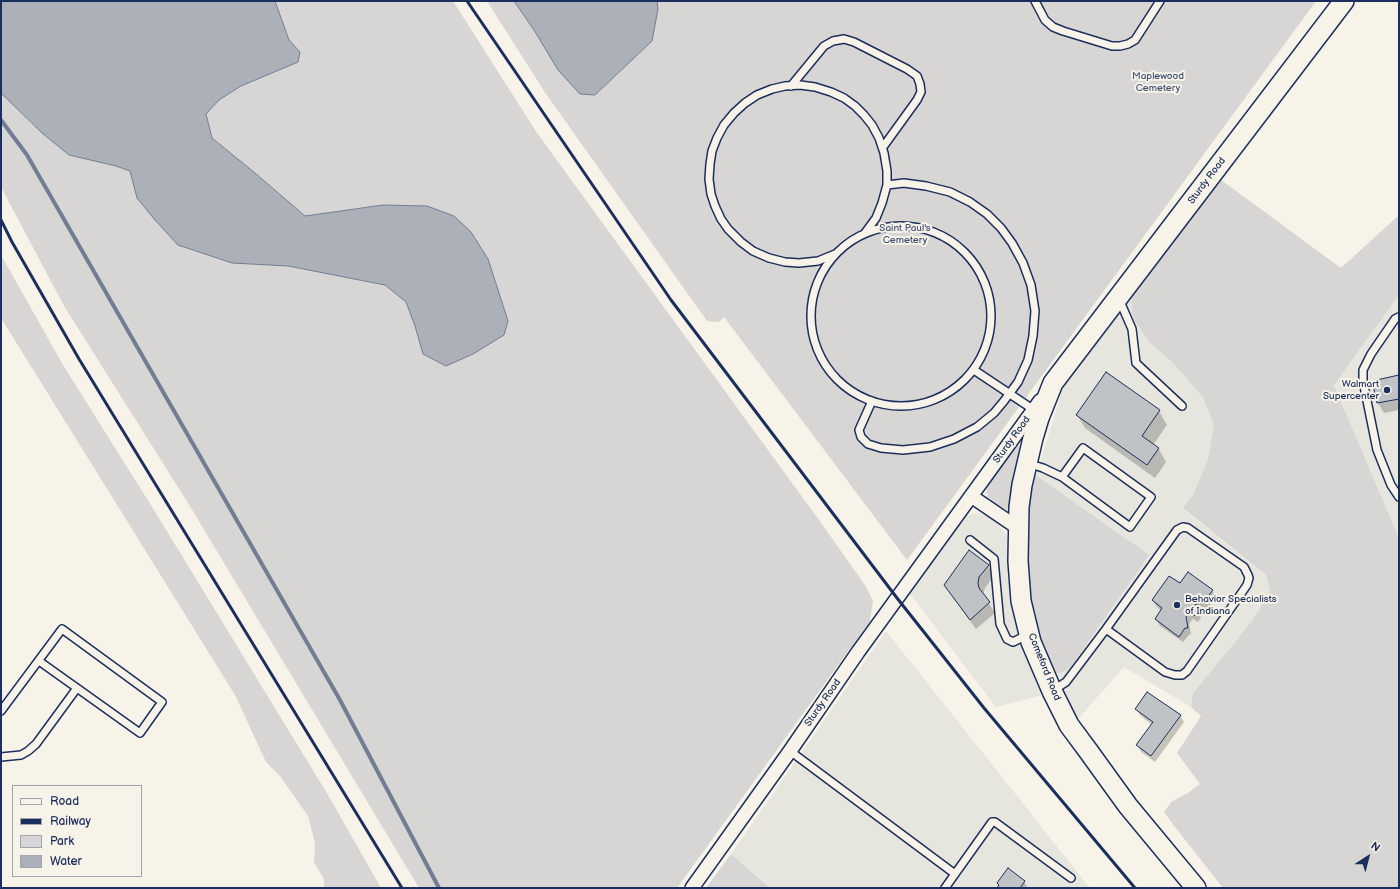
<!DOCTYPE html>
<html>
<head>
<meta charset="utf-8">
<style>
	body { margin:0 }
	#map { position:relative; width:1400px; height:889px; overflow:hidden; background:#f7f3e8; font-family:"Balsamiq Sans",sans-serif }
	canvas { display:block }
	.frame { position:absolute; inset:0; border:2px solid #1b2f5e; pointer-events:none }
	.legend { position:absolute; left:12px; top:785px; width:130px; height:92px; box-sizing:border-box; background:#f7f3e8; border:1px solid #9fa5b1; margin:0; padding:5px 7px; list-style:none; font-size:12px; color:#1b2f5e }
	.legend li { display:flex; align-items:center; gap:8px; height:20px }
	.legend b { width:20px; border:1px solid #9fa5b1 }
	.north { position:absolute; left:1348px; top:837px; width:40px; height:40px; -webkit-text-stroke:3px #f7f3e8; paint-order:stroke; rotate:36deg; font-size:11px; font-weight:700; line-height:16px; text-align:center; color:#1b2f5e }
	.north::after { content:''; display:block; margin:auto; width:14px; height:18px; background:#1b2f5e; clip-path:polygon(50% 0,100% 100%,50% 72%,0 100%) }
</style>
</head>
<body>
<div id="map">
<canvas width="1400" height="889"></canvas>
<div class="frame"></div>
<ul class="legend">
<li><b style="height:5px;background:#f7f3e8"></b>Road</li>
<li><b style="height:5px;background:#1b2f5e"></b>Railway</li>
<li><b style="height:11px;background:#d7d6d4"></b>Park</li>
<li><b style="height:11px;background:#acb0b9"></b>Water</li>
</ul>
<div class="north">N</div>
</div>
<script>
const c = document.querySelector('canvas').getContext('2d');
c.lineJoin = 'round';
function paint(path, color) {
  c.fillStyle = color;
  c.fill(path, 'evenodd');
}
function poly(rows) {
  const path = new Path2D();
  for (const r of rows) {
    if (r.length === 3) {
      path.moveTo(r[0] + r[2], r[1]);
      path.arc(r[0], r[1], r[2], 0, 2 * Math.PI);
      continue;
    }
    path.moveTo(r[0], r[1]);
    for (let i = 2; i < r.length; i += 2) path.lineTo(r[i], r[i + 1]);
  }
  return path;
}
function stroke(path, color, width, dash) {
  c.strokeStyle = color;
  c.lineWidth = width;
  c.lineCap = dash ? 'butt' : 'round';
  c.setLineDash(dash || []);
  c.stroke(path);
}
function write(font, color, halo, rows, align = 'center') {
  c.font = font + ' "Balsamiq Sans",sans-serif';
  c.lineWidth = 4;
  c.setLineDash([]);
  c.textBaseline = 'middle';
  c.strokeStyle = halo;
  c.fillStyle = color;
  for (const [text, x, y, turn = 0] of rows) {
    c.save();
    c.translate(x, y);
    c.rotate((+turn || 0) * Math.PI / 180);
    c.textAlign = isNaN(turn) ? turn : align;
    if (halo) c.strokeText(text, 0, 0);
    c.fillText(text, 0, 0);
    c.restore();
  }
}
paint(poly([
	[1399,295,1399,538,1334,384],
	[1131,296,1149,342,1176,366,1203,398,1214,425,1208,459,1194,493,1183,509,1266,575,1270,591,1252,621,1193,693,1191,707,1124,667,1076,721,1047,657,1029,498,1063,388],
	[976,513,984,514,995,521,1007,535,1013,594,1043,695,996,707,910,594,964,517],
	[886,631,1090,888,770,888,731,854]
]), '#e6e5de');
paint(poly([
	[275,1,453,1,537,133,819,520,865,585,873,601,870,621,677,888,419,888,188,503,64,306,1,187,1,93,42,133,69,155,116,166,130,171,137,198,232,263,288,266,385,285,406,302,415,326,423,354,446,366,383,205,305,216,255,173,212,138,206,114,219,100,241,86,298,62,300,52,289,40],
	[487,1,514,1,534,30,595,95,652,41,640,1,1316,1,907,560,724,317,719,322,707,321,544,91],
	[1217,177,1341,268,1399,215,1399,295,1334,385,1399,538,1399,888,1223,888,1175,827,1164,812,1171,802,1188,793,1200,784,1177,753,1201,716,1191,707,1193,693,1252,621,1270,591,1266,575,1183,508,1194,493,1208,459,1214,425,1203,398,1176,366,1149,342,1133,318,1131,296],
	[1,255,63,365,154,510,328,795,381,888,324,888,324,879,314,862,315,843,308,816,280,776,266,762,235,695,1,318],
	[1017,446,1022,446,1012,505,1008,510,1001,507,988,497,986,487,1012,451],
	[1034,474,1149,555,1071,666,1063,672,1057,673,1052,673,1048,668,1027,593,1025,511],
	[731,854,770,888,706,888]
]), '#d7d6d4');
const water = poly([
	[1,1,275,1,289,40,300,52,298,62,241,86,219,100,206,114,212,138,255,173,305,216,383,205,427,206,454,216,471,232,488,259,508,321,504,335,473,354,446,366,423,354,415,326,406,302,385,285,288,266,232,263,178,245,155,220,137,198,130,171,116,166,69,155,42,133,1,93,1,1],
	[514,1,657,1,658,9,652,41,595,95,580,94,558,70,534,30,514,1]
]);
paint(water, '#acb0b9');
stroke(water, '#727c95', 1);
paint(poly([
	[1399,376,1399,410,1384,413,1378,403,1373,381],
	[1159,411,1167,425,1153,445,1158,448,1166,462,1155,478,1085,428,1077,415],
	[969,552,988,566,994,576,985,588,983,594,995,613,976,629,952,596,946,585],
	[1180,585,1212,591,1216,597,1210,606,1210,609,1200,610,1198,613,1201,618,1198,622,1193,619,1189,624,1191,634,1189,635,1183,642,1160,626,1156,619,1162,611,1157,607,1153,601],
	[1136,709,1180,715,1184,722,1155,762,1141,752,1138,745,1152,725,1140,715],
	[1024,882,1028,888,998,888]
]), '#0003');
stroke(poly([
	[1,120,27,155,340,700,439,888]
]), '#727c95', 4);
const building = poly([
	[1106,372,1160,410,1142,436,1159,448,1147,465,1076,415,1106,372],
	[1399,375,1399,399,1377,403,1372,381,1399,375],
	[969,550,989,565,979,577,978,583,979,588,990,602,970,620,944,585,969,550],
	[1188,572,1213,590,1206,599,1207,603,1196,604,1193,607,1198,611,1194,616,1189,613,1186,617,1188,628,1185,628,1179,637,1155,619,1162,608,1152,600,1169,576,1180,583,1188,572],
	[1147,692,1181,715,1151,756,1136,745,1153,722,1135,709,1147,692],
	[1008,868,1025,881,1020,888,997,888,999,885,997,883,1008,868]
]);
paint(building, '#c0c3c5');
stroke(building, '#1b2f5e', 1);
const lane = poly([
	[1035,1,1045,20,1053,27,1063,31,1112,46,1120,46,1128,44,1135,40,1160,1],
	[791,86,824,46,833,41,844,39,854,42,907,69,917,76,920,84,921,92,917,100,883,147],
	[901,316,90],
	[835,254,818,261,799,263,785,262,769,258,753,251,741,242,728,229,721,219,715,206,711,194,709,179,710,164,712,151,717,138,724,125,734,113,745,103,757,95,772,89,785,86,800,85,815,87,831,92,844,98,855,106,864,115,872,125,879,138,884,153,887,171,887,185,882,203,876,218,865,233],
	[1119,299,1132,329,1136,363,1182,406],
	[1399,317,1395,319,1371,354,1363,370,1363,381,1377,450,1391,485,1399,497],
	[974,370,1034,410],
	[872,401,859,430,861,437,868,444,881,448,903,450,930,447,954,439,977,427,994,413,1004,401,1018,382,1028,360,1033,336,1035,311,1031,285,1023,263,1012,243,1001,228,987,214,970,202,950,192,926,186,904,183,887,185],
	[1027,463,1043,468,1062,477,1130,527,1151,497,1083,448,1062,477],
	[970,540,994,559,1000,624,1007,639,1013,642,1027,635],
	[1052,691,1066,682,1106,629,1177,530,1183,527,1188,528,1244,567,1248,575,1249,578,1247,585,1187,671,1182,675,1175,675,1165,672,1106,629],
	[1,711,62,629,162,702,140,733,39,661],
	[790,751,955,874],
	[1,757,21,755,28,751,36,744,77,688],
	[945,888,992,822,995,822,1071,878]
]);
const street = poly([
	[971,496,1018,528],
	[692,888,790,751,858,652,1040,401]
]);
const secondary = poly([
	[1196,888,1128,806,1089,752,1069,725,1052,691,1031,642,1021,601,1018,561,1019,507,1022,485,1033,438,1039,418,1053,383,1344,1]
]);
stroke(lane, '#1b2f5e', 10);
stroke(street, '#1b2f5e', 16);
stroke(secondary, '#1b2f5e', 22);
stroke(lane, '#f7f3e8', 7);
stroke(street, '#f7f3e8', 13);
stroke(secondary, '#f7f3e8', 19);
stroke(poly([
	[467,1,671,300,897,598,984,708,1135,888],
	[1,220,12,242,79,359,402,888]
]), '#1b2f5e', 3);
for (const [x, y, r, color] of [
	[1387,390,4,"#1b2f5e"],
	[1177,605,4,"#1b2f5e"]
]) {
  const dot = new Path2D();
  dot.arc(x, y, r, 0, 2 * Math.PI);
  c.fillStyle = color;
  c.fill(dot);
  stroke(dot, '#f7f3e8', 1.5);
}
write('10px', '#415076', '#f7f3e8', [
	["Maplewood",1158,76],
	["Cemetery",1158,88],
	["Saint Paul's",905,228],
	["Cemetery",905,240]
]);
write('10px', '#1b2f5e', '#f7f3e8', [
	["Sturdy Road",1207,181,-53],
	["Sturdy Road",1012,440,-54],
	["Comeford Road",1044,667,68],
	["Sturdy Road",823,703,-55]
]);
write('10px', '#1b2f5e', '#f7f3e8', [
	["Walmart",1379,384],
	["Supercenter",1379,396],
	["Behavior Specialists",1185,599,"left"],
	["of Indiana",1185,611,"left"]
], 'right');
</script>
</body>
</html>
